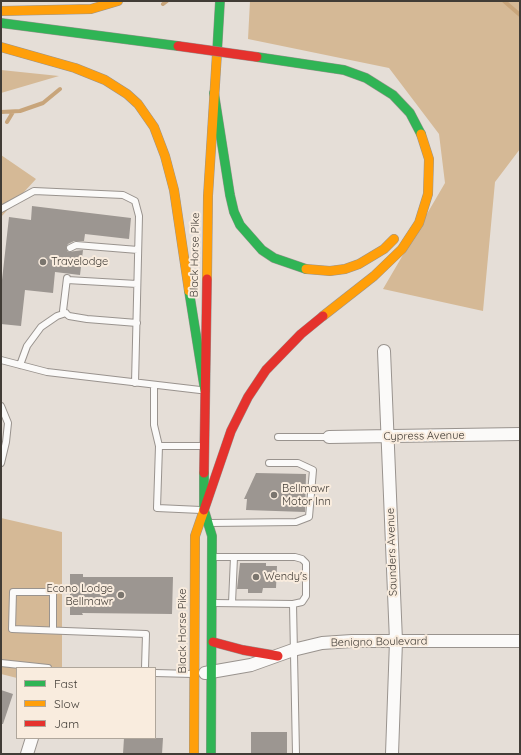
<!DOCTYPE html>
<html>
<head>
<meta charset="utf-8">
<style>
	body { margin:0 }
	#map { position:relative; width:521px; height:755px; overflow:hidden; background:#e5ded7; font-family:Quicksand,sans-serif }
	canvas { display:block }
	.frame { position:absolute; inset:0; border:2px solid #413c36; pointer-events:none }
	.legend { position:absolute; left:16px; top:667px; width:140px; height:72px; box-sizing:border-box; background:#f9ecde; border:1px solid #afa69b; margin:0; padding:5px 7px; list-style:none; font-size:12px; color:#413c36 }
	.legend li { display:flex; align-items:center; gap:8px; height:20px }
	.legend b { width:20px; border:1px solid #afa69b }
</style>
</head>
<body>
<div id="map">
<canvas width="521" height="755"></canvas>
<div class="frame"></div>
<ul class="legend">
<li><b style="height:5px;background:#30b455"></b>Fast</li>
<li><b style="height:5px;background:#ff9f0a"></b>Slow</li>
<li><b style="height:5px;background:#e5322d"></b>Jam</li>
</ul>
</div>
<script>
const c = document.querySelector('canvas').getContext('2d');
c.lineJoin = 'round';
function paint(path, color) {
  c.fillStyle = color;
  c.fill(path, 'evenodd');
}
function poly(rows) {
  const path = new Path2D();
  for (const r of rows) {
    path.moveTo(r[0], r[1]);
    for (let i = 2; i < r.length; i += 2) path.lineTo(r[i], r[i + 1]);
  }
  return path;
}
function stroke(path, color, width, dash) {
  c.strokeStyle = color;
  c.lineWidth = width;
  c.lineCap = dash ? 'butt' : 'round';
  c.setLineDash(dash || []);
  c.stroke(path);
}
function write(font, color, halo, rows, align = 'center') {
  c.font = font + ' Quicksand,sans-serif';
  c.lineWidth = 4;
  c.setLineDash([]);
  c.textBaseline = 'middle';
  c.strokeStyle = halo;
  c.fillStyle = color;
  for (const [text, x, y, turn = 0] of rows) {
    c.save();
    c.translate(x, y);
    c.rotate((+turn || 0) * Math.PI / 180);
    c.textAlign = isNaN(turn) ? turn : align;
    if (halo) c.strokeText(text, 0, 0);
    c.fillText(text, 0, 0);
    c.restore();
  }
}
paint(poly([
	[250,1,520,1,520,149,495,182,483,311,383,289,445,183,439,134,389,68,248,39],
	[1,70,59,76,1,93],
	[1,155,36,179,1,217],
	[1,518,62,532,62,668,17,668,17,678,1,674]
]), '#d5b996');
stroke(poly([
	[504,1,520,15],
	[163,4,167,1],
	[1,112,20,111,43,103,60,89],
	[7,122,13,112]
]), '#c8a57b', 4);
paint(poly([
	[32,206,131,218,129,239,85,234,84,241,74,241,68,244,66,248,68,252,83,250,80,275,55,272,53,293,25,290,21,326,1,324,1,289,9,217,31,220],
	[256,473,306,474,305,512,246,510,247,499,244,499],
	[240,563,266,563,266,566,277,566,276,588,263,588,262,593,248,593,248,589,237,589],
	[70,574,83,574,83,577,173,577,172,614,82,613,83,615,70,615],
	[1,690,13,694,3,724,1,724],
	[251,732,287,732,287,754,251,754],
	[124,738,163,738,162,754,123,754]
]), '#9c9691');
const lane = poly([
	[1,209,34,191,123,195,135,201,139,216,135,383],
	[70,248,76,245,138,250],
	[67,278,63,311,69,316,87,319,137,323],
	[67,280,137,284],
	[1,360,47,372,200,390],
	[20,365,27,346,41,327,57,316,66,313],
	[154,385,154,425,159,446],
	[1,406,8,423,6,442,1,463],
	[278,437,329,437],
	[201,510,157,508,159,446,202,446],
	[210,523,296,522,309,517,313,470,298,463,269,463],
	[213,557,295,557,302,559,306,563,306,596,302,602,293,604,214,603],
	[232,603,234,557],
	[293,604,296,754],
	[53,630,53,592,13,592,12,629,146,634,145,668],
	[1,663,48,668],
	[155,673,193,674]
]);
const street = poly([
	[384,351,396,641,392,754],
	[329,437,520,434],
	[205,673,251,665,293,650,322,643,352,641,520,641],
	[27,754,32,738]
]);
const fast = poly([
	[1,23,178,46],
	[217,53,220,1],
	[257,57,344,70,366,78,393,95,410,113,421,134],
	[214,93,230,195,234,212,240,225,262,250,274,258,306,269],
	[189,291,205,391],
	[204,473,204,510,212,536,211,754]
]);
const slow = poly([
	[1,11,91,9,118,1],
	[1,47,75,68,105,80,127,94,138,104,154,127,165,156,174,190,189,291],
	[306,269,330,271,345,269,359,264,384,249,394,239],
	[207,279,208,196,217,53],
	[323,316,374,276,402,249,419,223,428,194,429,159,421,134],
	[194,754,195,536,204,510]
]);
const jam = poly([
	[204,473,207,279],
	[204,510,231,431,248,397,266,370,301,334,323,316],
	[213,642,243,650,278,656]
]);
stroke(lane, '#99938e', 8);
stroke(street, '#99938e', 14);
stroke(fast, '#99938e', 10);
stroke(slow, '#99938e', 10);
stroke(jam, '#99938e', 10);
stroke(lane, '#fbfaf9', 6);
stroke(street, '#fbfaf9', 12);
stroke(fast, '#30b455', 9);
stroke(slow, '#ff9f0a', 9);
stroke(jam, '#e5322d', 9);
const jamBridge = poly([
	[178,46,257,57]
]);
stroke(jamBridge, '#99938e', 10, []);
stroke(jamBridge, '#e5322d', 9);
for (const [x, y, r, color] of [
	[43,262,4,"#7a756e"],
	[274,495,4,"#7a756e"],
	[256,577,4,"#7a756e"],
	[121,595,4,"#7a756e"]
]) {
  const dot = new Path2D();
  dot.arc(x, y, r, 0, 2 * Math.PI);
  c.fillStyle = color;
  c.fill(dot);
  stroke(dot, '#f9ecde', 1.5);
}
write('11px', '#413c36', '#f9ecde', [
	["Black Horse Pike",195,255,-89],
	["Cypress Avenue",424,436,-1],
	["Saunders Avenue",392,552,-92],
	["Black Horse Pike",183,631,-90],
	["Benigno Boulevard",379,642,-1]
]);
write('11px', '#413c36', '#f9ecde', [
	["Travelodge",51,262],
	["Bellmawr",282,489],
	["Motor Inn",282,502],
	["Wendy's",264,577],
	["Econo Lodge",113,589,"right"],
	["Bellmawr",113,602,"right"]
], 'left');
</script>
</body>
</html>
